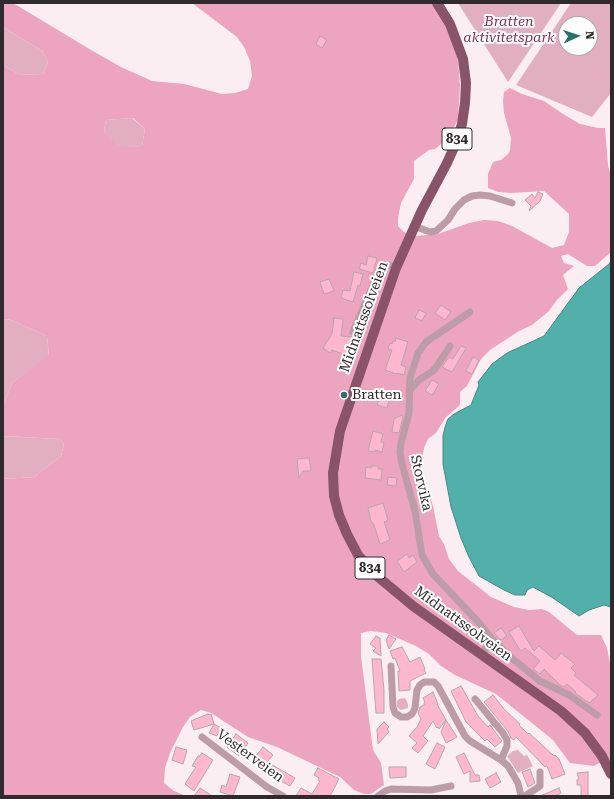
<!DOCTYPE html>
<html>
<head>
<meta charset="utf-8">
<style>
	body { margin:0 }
	#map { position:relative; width:614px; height:799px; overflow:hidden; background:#fbeef2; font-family:"Roboto Serif",serif }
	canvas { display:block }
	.frame { position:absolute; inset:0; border:4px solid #2f2a2c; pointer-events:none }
	.north { position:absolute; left:558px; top:16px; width:40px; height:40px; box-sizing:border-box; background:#fff; border:1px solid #acaaab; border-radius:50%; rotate:87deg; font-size:11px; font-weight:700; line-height:16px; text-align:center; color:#2f2a2c }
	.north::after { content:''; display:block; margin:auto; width:14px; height:18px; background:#28716c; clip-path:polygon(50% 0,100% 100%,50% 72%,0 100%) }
</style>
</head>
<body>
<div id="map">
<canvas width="614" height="799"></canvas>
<div class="frame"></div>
<div class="north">N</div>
</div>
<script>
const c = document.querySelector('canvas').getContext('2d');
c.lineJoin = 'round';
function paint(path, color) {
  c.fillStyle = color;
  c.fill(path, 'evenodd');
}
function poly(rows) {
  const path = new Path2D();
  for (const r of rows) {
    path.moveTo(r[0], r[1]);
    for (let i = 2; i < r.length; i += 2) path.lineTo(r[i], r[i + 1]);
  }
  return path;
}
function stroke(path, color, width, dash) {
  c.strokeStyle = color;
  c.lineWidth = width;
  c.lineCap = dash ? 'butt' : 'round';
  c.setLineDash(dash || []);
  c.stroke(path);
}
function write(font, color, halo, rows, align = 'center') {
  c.font = font + ' "Roboto Serif",serif';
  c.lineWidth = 4;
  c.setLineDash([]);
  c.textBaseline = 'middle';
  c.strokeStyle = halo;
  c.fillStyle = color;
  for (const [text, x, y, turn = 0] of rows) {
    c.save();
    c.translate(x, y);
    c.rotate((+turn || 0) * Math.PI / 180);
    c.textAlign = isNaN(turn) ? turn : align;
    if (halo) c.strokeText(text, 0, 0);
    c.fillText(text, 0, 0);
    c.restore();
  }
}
paint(poly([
	[458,3,561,3,508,82],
	[571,3,611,3,611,93,592,117,516,85],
	[566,24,590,24,590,48,566,48],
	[3,27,42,51,48,62,43,74,20,75,3,65],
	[132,118,145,129,142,146,119,148,104,131,106,120],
	[3,319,11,320,47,336,49,356,12,383,3,406],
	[3,436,60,439,64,444,61,456,34,477,3,479],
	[405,698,408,704,408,708,401,710,397,707,397,701,399,699],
	[518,750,524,756,527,755,533,766,518,773,507,756,513,751]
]), '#e2afc1');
paint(poly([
	[3,3,13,3,91,50,121,67,152,81,184,84,222,94,235,93,248,89,252,76,250,61,244,47,237,37,192,3,432,3,444,22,452,39,458,61,460,85,458,120,448,138,435,149,429,150,414,161,414,179,401,203,398,218,398,226,404,232,416,236,438,234,469,223,484,220,498,221,512,226,552,248,564,245,569,232,569,214,544,191,512,193,498,192,488,188,488,174,493,162,501,160,507,155,510,151,511,138,504,113,503,101,504,92,510,88,522,94,544,101,563,114,580,124,598,128,605,128,608,165,611,176,611,252,595,266,587,266,568,254,561,256,564,263,574,266,563,275,568,289,557,300,549,311,532,325,519,331,490,350,481,359,467,386,460,392,460,405,445,418,436,433,428,439,424,448,421,464,423,479,433,506,439,536,444,544,449,559,458,571,491,597,514,607,529,610,542,609,549,612,577,635,601,635,607,648,611,668,611,761,608,758,594,766,570,763,553,740,496,694,455,675,441,666,429,654,416,646,386,633,371,631,361,633,361,656,373,750,381,763,384,785,371,794,364,794,354,790,340,777,277,747,248,737,211,713,201,710,190,717,183,727,170,753,165,768,164,783,174,791,186,796,3,796,3,479,34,477,61,456,64,444,60,439,3,436,3,406,12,383,49,355,47,336,11,320,3,319,3,65,20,75,43,74,48,62,42,51,3,27],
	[133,118,145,129,142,146,119,147,104,131,106,120]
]), '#eda5bf');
const water = poly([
	[611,261,611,607,604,605,589,610,579,616,553,598,533,587,527,590,525,595,515,595,504,590,479,576,469,557,461,538,451,507,443,464,443,436,445,427,448,419,454,414,471,405,479,385,478,382,492,364,507,353,544,336,579,288,609,264,611,261]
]);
paint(water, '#51b0a9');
stroke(water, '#478884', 1);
const building = poly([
	[320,36,327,40,322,48,316,44,320,36],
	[538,192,543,194,540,201,529,211,531,206,525,200,532,194,535,198,538,192],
	[368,256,377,258,373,273,359,269,361,263,366,265,368,256],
	[354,272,363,274,360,286,358,285,353,302,341,298,343,290,350,291,354,272],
	[329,279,334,291,324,294,320,282,329,279],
	[441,305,451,312,445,320,435,313,441,305],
	[419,310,426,313,422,321,415,318,419,310],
	[334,318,343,319,341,336,353,337,352,344,351,344,348,356,332,350,330,353,323,348,332,334,334,318],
	[396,338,408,342,401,365,406,367,404,375,397,373,396,374,385,370,392,350,388,349,390,343,392,344,393,341,395,342,396,338],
	[461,346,466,348,452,372,442,367,449,357,453,359,461,346],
	[473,357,479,360,472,374,466,371,473,357],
	[432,380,439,384,432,395,425,391,432,380],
	[381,392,391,395,387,408,377,405,381,392],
	[402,415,403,417,399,433,392,432,394,419,402,415],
	[373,431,383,434,381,442,384,443,382,452,375,450,375,452,368,451,373,431],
	[309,458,311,469,309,471,303,471,299,478,297,459,309,458],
	[372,466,378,466,378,469,382,469,381,480,365,478,366,467,371,468,372,466],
	[388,477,397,478,396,486,387,485,388,477],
	[383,503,388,520,384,522,390,540,380,544,374,525,371,521,368,508,383,503],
	[407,554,409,558,413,555,417,562,404,572,397,561,407,554],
	[519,626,534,651,539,646,555,660,561,653,575,664,571,668,576,673,574,675,598,695,594,699,593,699,590,703,586,701,575,693,576,692,567,684,564,687,560,685,544,669,540,674,533,669,540,661,525,648,521,651,520,650,509,632,519,626],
	[501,628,507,636,501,640,494,633,501,628],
	[389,635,396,639,389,649,386,640,389,635],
	[376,636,380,638,381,656,373,651,376,648,370,644,376,636],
	[402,647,410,662,420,657,425,669,424,670,426,673,410,681,410,690,399,691,398,671,400,671,395,658,393,659,390,651,402,647],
	[372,659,381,659,384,690,384,713,376,713,372,659],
	[461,686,478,716,488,727,490,725,502,741,495,747,487,739,485,741,466,722,451,691,461,686],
	[433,692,438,704,437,704,446,720,439,729,438,727,437,728,433,721,423,736,428,741,418,753,412,748,417,743,409,736,417,727,421,719,418,713,420,707,424,705,424,703,425,702,423,698,433,692],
	[493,695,504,709,520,724,519,725,528,734,529,733,554,756,555,755,559,759,565,774,552,779,547,766,545,767,516,737,514,740,511,738,507,730,484,702,493,695],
	[208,714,209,715,211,714,214,724,194,730,191,721,208,714],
	[446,720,457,737,446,743,441,732,446,720],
	[384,722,389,727,387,729,389,732,378,744,377,729,384,722],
	[214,724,221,728,217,736,209,733,214,724],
	[236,734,248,743,239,756,227,747,236,734],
	[437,743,445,747,435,769,426,764,437,743],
	[176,747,187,750,183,764,172,760,176,747],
	[263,747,273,755,267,762,295,778,290,786,264,772,265,769,256,763,259,759,255,757,263,747],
	[202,753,213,760,194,791,185,784,196,767,192,766,198,756,200,756,202,753],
	[464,753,475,775,479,775,480,781,470,782,470,771,464,774,456,757,464,753],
	[389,767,406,767,406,777,390,778,389,767],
	[318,768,339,779,330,796,296,796,301,788,312,794,320,781,318,780,319,778,314,775,318,768],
	[530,769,535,783,528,787,522,772,530,769],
	[588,772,588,796,581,796,581,785,577,785,577,780,579,779,577,773,588,772],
	[496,773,501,782,490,788,485,779,496,773],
	[230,774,240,777,233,796,220,792,222,785,226,787,230,774],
	[200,788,212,796,194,796,200,788],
	[559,788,561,793,555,796,540,796,559,788]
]);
paint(building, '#ffb6cf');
stroke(building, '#b4a8ab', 1);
stroke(poly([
	[414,226,430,232,436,231,448,220,455,209,464,200,472,196,480,195,490,196,512,203],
	[470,312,426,342,418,353,410,378,409,413,401,443,400,452,402,464,415,511,422,555,433,574,482,626,491,638,482,655],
	[353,332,381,266,384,265,389,265,396,268],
	[409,391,419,380,433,371,437,366,450,346],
	[491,638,514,660,540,681,569,695,597,715],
	[391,666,393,707,395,713,401,717,407,717,412,714,415,708,417,690,420,685,424,682,434,682,438,686,465,736,470,741,501,760,508,766,518,783,521,796],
	[475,699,503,733,507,740,507,746,501,760],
	[202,737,267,787,283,796],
	[378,796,385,791,391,789,431,790,451,786],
	[525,796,540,786,540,772]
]), '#bc9ca6', 7);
stroke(poly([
	[437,3,450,24,463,59,466,83,465,103,462,124,456,143,447,163,422,210,396,268,340,431,333,473,334,496,339,515,347,534,358,555,377,576,413,606,561,711,585,733,602,756,611,774]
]), '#8a5468', 10);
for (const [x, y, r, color] of [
	[344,395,4,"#28716c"]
]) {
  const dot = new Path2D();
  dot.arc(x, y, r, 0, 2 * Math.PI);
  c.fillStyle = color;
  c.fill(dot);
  stroke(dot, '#fff', 1.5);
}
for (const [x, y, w] of [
	[457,139,30],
	[370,568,30]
]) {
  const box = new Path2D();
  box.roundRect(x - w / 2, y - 11, w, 22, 3);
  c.fillStyle = '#fff';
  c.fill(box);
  stroke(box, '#2f2a2c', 1);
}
write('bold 13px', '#2f2a2c', null, [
	["834",457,139],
	["834",370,568]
]);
write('italic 14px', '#843155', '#fff', [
	["Bratten",509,22],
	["aktivitetspark",509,38]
]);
write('14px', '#2f2a2c', '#fff', [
	["Midnattssolveien",364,317,-70],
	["Storvika",421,483,77],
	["Midnattssolveien",463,624,36],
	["Vesterveien",250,756,36]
]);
write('14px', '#2f2a2c', '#fff', [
	["Bratten",352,395]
], 'left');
</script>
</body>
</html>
